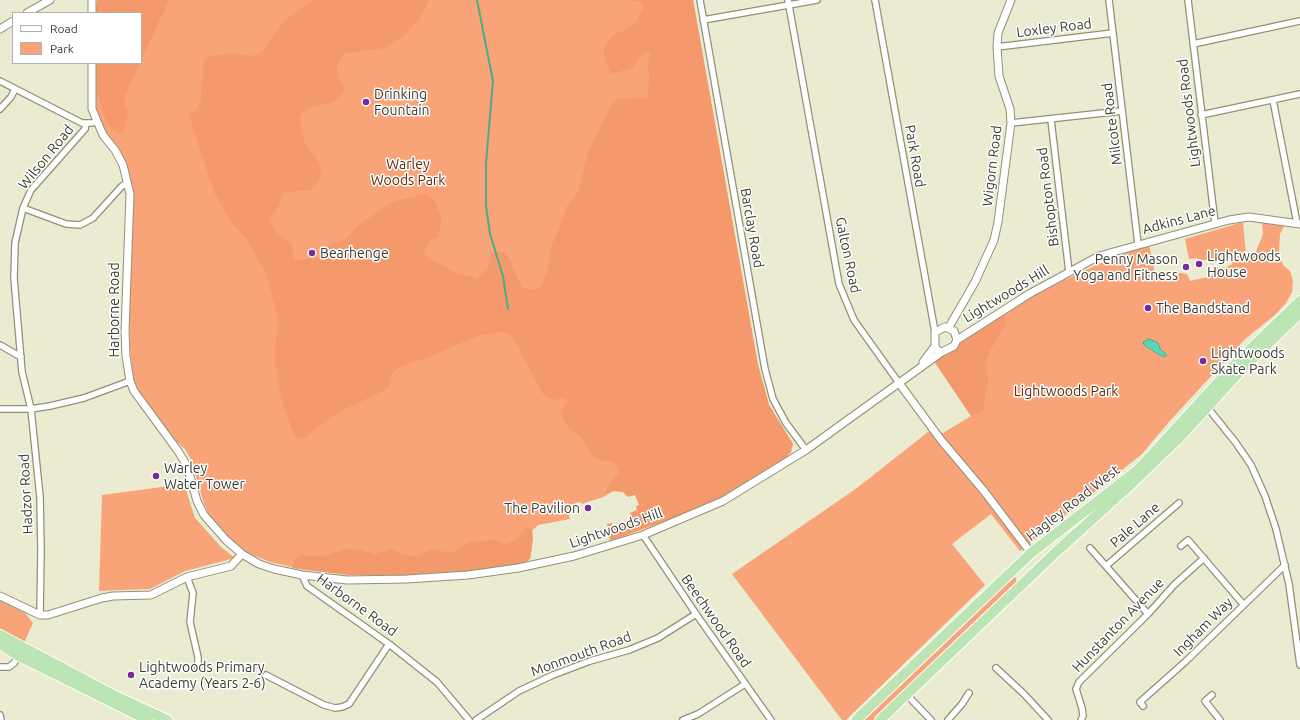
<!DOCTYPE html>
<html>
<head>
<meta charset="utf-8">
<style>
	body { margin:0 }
	#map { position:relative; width:1300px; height:720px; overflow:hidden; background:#eaebd1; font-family:Ubuntu,sans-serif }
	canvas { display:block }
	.legend { position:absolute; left:12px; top:12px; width:130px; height:52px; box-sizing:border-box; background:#fff; border:1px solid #b1b1ad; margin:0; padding:5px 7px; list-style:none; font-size:12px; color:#3b3c32 }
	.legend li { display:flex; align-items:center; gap:8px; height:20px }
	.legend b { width:20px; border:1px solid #b1b1ad }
</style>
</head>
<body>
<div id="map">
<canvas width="1300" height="720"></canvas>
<ul class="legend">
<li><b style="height:5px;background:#fff"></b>Road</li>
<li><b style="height:11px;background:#f9a378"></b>Park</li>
</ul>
</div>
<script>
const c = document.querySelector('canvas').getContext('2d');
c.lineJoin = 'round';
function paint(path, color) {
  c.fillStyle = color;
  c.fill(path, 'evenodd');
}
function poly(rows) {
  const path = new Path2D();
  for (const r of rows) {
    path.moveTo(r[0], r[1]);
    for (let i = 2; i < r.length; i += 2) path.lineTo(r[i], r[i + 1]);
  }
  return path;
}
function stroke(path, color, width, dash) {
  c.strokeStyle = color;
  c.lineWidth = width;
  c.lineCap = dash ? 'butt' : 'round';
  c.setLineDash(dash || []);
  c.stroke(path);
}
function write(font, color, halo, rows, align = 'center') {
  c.font = font + ' Ubuntu,sans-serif';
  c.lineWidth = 3;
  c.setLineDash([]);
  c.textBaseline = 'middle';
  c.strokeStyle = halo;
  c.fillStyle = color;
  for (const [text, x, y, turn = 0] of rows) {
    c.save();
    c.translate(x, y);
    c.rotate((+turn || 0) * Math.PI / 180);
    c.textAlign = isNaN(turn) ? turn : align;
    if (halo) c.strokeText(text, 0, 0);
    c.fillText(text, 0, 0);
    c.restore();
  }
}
paint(poly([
	[97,0,693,0,758,365,769,405,793,444,791,453,670,520,665,520,644,474,603,497,582,504,580,502,574,504,575,507,567,510,570,519,538,525,532,531,532,546,530,559,493,569,406,575,356,575,305,570,270,562,248,553,233,543,210,517,203,501,192,461,185,449,169,435,147,406,134,381,130,349,129,309,133,188,125,163,103,128,97,114,95,106,94,63,141,63,141,13,96,13],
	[1243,222,1246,254,1255,254,1263,234,1262,222,1284,226,1280,234,1279,253,1283,265,1290,271,1293,281,1292,292,1286,303,1275,315,1245,339,1168,423,1142,454,1020,551,991,514,952,544,985,585,846,720,842,720,732,574,857,488,928,432,943,433,971,416,934,361,999,316,1046,289,1092,267,1149,244,1155,274,1181,273,1187,274,1190,281,1212,276,1232,264,1231,256,1198,261,1197,258,1189,259,1185,239],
	[184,484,195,518,221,547,235,558,185,571,150,589,99,591,102,495],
	[1012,577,1016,578,1017,584,875,720,861,720],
	[0,601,25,613,33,623,24,643,0,629]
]), '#f9a378');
paint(poly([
	[97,0,169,0,141,61,141,13,96,13],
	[314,0,429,0,422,15,405,35,385,48,345,53,338,62,337,69,339,79,345,88,342,95,333,102,309,108,301,114,300,122,304,141,307,148,319,162,321,173,319,182,311,190,283,193,278,208,269,219,276,232,292,245,294,259,298,261,320,256,323,248,346,239,360,224,392,202,424,194,435,200,442,221,438,237,431,240,425,247,424,253,431,259,455,273,477,278,488,268,492,255,497,252,506,252,522,288,535,290,541,286,548,269,551,246,560,228,567,206,578,192,589,150,613,103,619,99,648,98,649,73,647,65,650,54,647,51,639,57,632,68,611,74,605,60,604,49,608,41,616,33,626,30,637,21,643,7,641,2,627,0,693,0,758,365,769,405,793,444,787,458,727,496,679,516,610,541,607,524,612,523,613,527,632,519,630,513,637,510,636,506,639,505,635,495,628,497,623,492,612,491,605,494,607,488,618,474,618,467,613,461,602,461,592,456,581,437,571,430,564,421,561,409,569,401,563,398,556,400,549,398,543,394,515,341,509,333,501,332,478,336,426,358,400,367,394,371,390,378,389,388,339,412,316,428,305,438,297,438,293,432,284,409,279,387,275,362,276,339,278,328,276,311,266,273,246,238,231,222,214,192,189,115,197,109,201,99,204,60,208,57,231,53,253,56,262,52,285,20],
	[94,63,140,63,125,96,124,102,128,114,123,132,120,133,112,129,106,121,94,83],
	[999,316,1005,318,1006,324,989,352,986,361,988,381,983,411,971,416,934,361],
	[527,527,532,530,533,539,530,559,524,564,493,569,406,575,349,575,292,568,295,560,301,555,323,557,344,549,358,549,375,554,392,549,403,555,420,556,430,549,453,553,470,542,493,540,506,544,512,542,518,538]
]), '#f4996b');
const water = poly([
	[1149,339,1158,343,1160,349,1167,355,1165,357,1158,354,1144,345,1143,342,1149,339]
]);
paint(water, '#58d8b4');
stroke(water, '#4fa98d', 1);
stroke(poly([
	[477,0,493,81,486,163,486,206,490,234,503,276,508,309]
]), '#4fa98d', 2);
const minor = poly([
	[700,0,765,369,773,399,786,423,806,450],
	[788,0,839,284,854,320,899,383],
	[875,0,935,332],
	[1109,0,1138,244],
	[1188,0,1215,223],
	[703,20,817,0],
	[1193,44,1300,21],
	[997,47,1113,33],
	[0,81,82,123,92,123,97,121],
	[1273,100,1297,223],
	[0,109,11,97,15,89],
	[1201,115,1300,94],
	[1051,120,1069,272],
	[1011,123,1122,111],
	[23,208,66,224,80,225,93,218,122,186,128,183],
	[0,345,21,357],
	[1208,408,1236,443,1251,465,1265,496,1276,529,1289,584,1300,665],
	[0,409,31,409,50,406,84,398,130,381],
	[643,535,696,614,771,720],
	[1181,546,1188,540,1243,604],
	[1090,548,1148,614],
	[1106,566,1179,503],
	[302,575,307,586,389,644,437,682,469,720],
	[187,577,193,593,190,622,198,657,198,668],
	[40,615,41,550,40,497,31,409,22,372,14,278,15,243,23,208,31,190,85,129,86,123],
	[0,667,9,667,14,663,19,655],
	[996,668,1024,694,1048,720],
	[266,675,324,705,335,708,342,707,349,704,389,644],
	[907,695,931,720],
	[1212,695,1205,701,1220,720],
	[1143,706,1140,702,1185,662,1285,565],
	[0,715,1,720],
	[476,720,519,691,553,675,590,661,629,650,658,638,696,614],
	[683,720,698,714,745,684],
	[948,720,962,704,969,693],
	[1081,720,1083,716,1082,708,1076,689,1079,682,1148,614,1175,584,1204,558]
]);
const tertiary = poly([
	[27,13,50,0],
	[92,13,92,0],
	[0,29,13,21],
	[92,63,92,109,103,135,115,150,123,165,130,194,125,331,126,356,130,381,134,391,178,451,187,466,197,501,204,515,226,540,242,554,259,564,274,569,302,575,347,580,407,579,468,575,518,568,574,556,643,535,723,501,806,450,942,352],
	[945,327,954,331,957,340,954,346,942,352,937,350,935,346,935,332,945,327],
	[949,327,975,282,994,240,998,222,1011,123,1010,109,999,76,997,47,998,33,1011,0],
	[957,340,1029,294,1099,256,1229,220,1249,217,1300,224],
	[923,362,935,346],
	[899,383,941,440,984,491,1031,553],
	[0,596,40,615,48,615,102,598,113,596,151,595,187,577,231,566,242,554]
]);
const trunk = poly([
	[0,635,113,695,167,720],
	[0,644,19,656,148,720],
	[856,720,1031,553,1139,469,1237,362,1300,301],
	[880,720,1055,553,1129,486,1177,440,1243,368,1300,313]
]);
stroke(minor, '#909179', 8);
stroke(tertiary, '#909179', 9);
stroke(trunk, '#fff', 12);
stroke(minor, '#fff', 5.5);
stroke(tertiary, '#fff', 7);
stroke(trunk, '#bce4b4', 10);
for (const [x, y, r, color] of [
	[366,102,4,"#7a2a9b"],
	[312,253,4,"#7a2a9b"],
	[1199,264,4,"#7a2a9b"],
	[1186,267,4,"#7a2a9b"],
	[1148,308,4,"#7a2a9b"],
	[1203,361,4,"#7a2a9b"],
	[156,476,4,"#7a2a9b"],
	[588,508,4,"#7a2a9b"],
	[131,675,4,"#7a2a9b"]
]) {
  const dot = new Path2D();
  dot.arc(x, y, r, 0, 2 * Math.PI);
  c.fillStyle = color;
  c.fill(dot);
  stroke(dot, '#fff', 1.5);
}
write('14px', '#3b3c32', '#fff', [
	["Loxley Road",1054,28,-7],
	["Lightwoods Road",1189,113,-97],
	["Milcote Road",1112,124,-97],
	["Park Road",915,156,80],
	["Wilson Road",46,157,-51],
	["Wigorn Road",992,166,-83],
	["Bishopton Road",1048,197,-97],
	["Adkins Lane",1179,220,-15],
	["Barclay Road",752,228,80],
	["Galton Road",848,255,78],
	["Lightwoods Hill",1006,294,-31],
	["Harborne Road",114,310,-90],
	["Hadzor Road",26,494,-93],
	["Hagley Road West",1073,503,-38],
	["Pale Lane",1135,525,-41],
	["Lightwoods Hill",616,528,-19],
	["Harborne Road",357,605,36],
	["Beechwood Road",716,621,55],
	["Hunstanton Avenue",1118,625,-46],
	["Ingham Way",1203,627,-45],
	["Monmouth Road",581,654,-20]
]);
write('14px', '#3b3c32', '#fff', [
	["Drinking",374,94],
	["Fountain",374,110],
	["Bearhenge",320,253],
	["Lightwoods",1207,256],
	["House",1207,272],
	["Penny Mason",1178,259,"right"],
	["Yoga and Fitness",1178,275,"right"],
	["The Bandstand",1156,308],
	["Lightwoods",1211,353],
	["Skate Park",1211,369],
	["Warley",164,468],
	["Water Tower",164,484],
	["The Pavilion",580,508,"right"],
	["Lightwoods Primary",139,667],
	["Academy (Years 2-6)",139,683]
], 'left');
write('14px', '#622a06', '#fff', [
	["Warley",408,164],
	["Woods Park",408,180],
	["Lightwoods Park",1066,391]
]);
</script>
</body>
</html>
